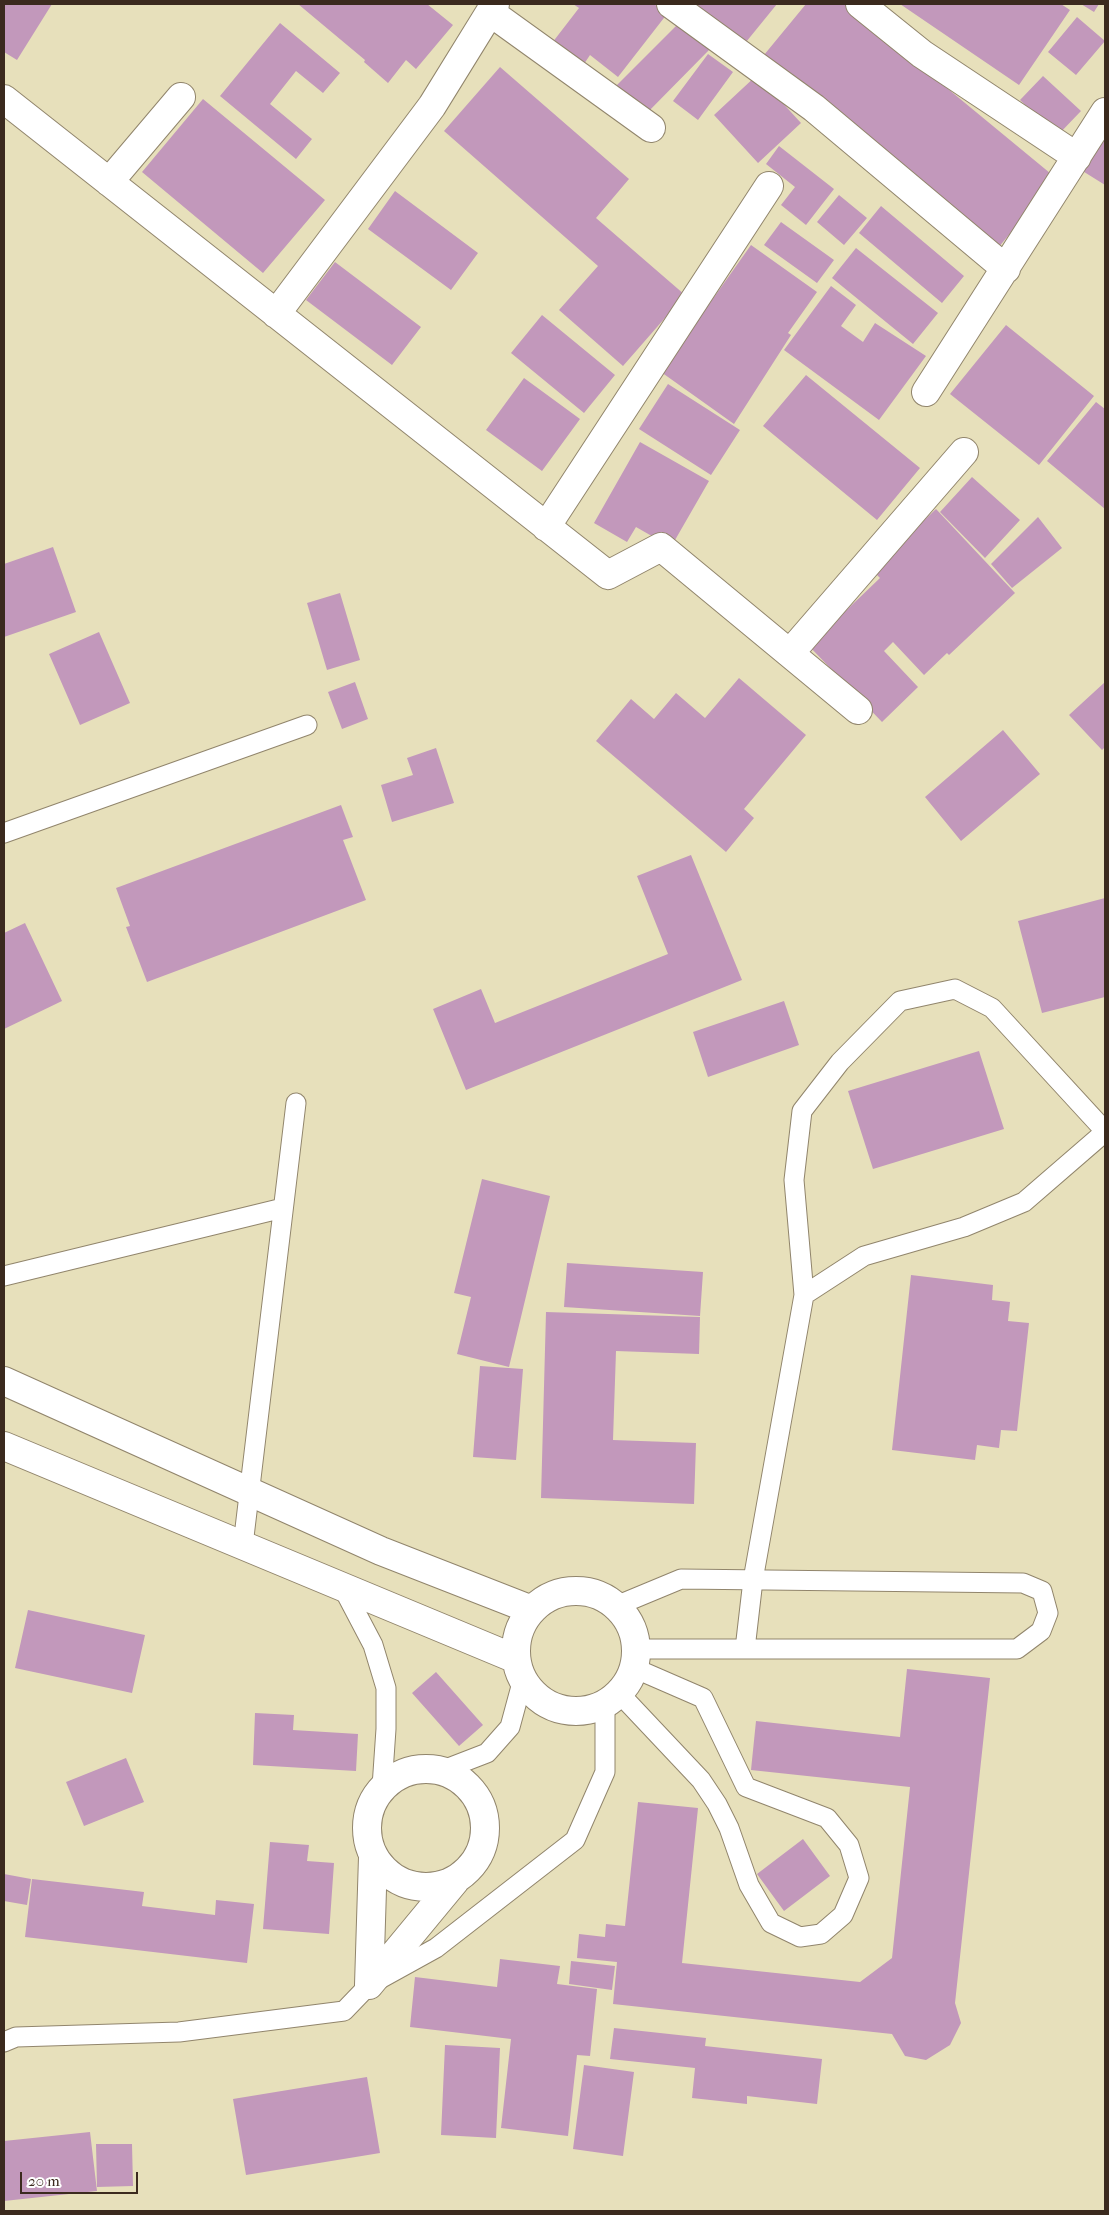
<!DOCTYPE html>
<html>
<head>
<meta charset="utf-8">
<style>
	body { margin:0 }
	#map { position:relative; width:1109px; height:2215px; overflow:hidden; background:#e7e0bb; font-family:"IM FELL French Canon",serif }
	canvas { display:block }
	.frame { position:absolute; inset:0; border:5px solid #3b2a1e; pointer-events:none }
	.scale { position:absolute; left:20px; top:2172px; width:118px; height:22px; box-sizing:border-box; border:2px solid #3b2a1e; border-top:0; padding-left:6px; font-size:15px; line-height:18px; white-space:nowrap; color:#3b2a1e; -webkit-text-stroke:4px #fff; paint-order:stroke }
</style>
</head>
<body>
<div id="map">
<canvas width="1109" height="2215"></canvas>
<div class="frame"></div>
<div class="scale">20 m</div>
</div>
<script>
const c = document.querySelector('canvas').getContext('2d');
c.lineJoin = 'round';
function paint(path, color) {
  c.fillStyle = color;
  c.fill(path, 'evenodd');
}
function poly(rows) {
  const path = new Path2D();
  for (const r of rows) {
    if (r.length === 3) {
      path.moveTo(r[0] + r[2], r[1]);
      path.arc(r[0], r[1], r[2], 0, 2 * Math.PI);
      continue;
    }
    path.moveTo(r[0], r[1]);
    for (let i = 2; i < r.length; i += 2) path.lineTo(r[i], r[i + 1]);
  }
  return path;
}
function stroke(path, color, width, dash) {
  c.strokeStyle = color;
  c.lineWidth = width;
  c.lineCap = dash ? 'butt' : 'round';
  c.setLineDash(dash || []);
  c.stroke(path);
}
paint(poly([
	[4,4,52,4,17,60,4,52],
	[298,4,427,4,453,25,416,69,406,60,388,83,364,62,365,60],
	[573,4,654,4,667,14,618,77,590,55,582,67,552,43,579,8],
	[689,4,777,4,742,47],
	[806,4,845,4,1056,178,998,248,764,55],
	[900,4,1061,4,1070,10,1019,85],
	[1081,4,1099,4,1094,12],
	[1077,17,1105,41,1076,75,1048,52],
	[681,21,710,49,645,115,616,86],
	[280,23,340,73,323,93,296,71,270,104,312,139,296,159,220,96],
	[708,54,733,72,698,120,673,101],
	[500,67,629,179,596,218,685,295,623,366,559,310,598,266,444,131],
	[757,75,801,123,758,163,714,115],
	[1043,76,1081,111,1057,136,1020,100],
	[203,99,325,200,263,273,142,172],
	[1105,133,1105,185,1081,170],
	[779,146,834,189,806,225,781,205,795,187,766,164],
	[395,191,478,253,451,290,368,229],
	[839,195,867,218,844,245,817,222],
	[881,206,964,276,942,303,859,233],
	[781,222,834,260,817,283,764,245],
	[751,245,817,292,788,333,791,335,734,424,661,372],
	[856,248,938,313,913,344,832,278],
	[335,262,421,327,392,365,306,300],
	[831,286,856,305,841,326,863,342,875,323,926,356,879,420,784,350],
	[542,315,615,375,584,413,511,353],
	[1006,325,1094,396,1039,465,950,394],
	[806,375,920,468,877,520,763,426],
	[524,378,580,419,542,471,486,430],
	[668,384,740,430,711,475,639,429],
	[1096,402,1105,409,1105,509,1047,461],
	[640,442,709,481,671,547,636,527,627,542,594,523],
	[972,477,1020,520,985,558,940,512],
	[936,509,1015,593,949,655,947,653,924,675,893,642,884,651,918,687,882,722,809,646,880,578,872,570],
	[1038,517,1062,548,1012,588,991,564],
	[53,547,76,612,4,637,4,564],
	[340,593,360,660,327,670,307,603],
	[99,632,130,703,80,725,49,654],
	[739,678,806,735,744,809,754,818,726,852,596,741,631,699,654,719,676,693,705,718],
	[355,682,368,719,342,729,328,692],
	[1105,682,1105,747,1102,750,1069,715],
	[1003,730,1040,774,961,841,925,797],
	[436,748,454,803,392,822,381,785,413,775,407,758],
	[341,805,353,837,343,840,366,900,147,982,126,927,130,926,116,888],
	[691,855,742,980,466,1090,433,1009,481,989,495,1023,668,954,637,876],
	[1105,898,1105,997,1042,1013,1018,921],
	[25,923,62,1001,4,1029,4,933],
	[784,1001,799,1045,708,1077,693,1032],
	[979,1051,1004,1129,873,1169,848,1091],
	[482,1179,550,1196,509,1367,457,1354,471,1297,454,1293],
	[567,1263,703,1272,700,1316,564,1307],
	[911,1275,993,1285,992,1300,1010,1302,1008,1321,1029,1323,1017,1431,1001,1430,999,1448,977,1445,975,1460,892,1450],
	[546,1312,700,1317,699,1354,616,1351,613,1440,696,1443,694,1504,541,1498],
	[480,1366,523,1369,516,1460,473,1457],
	[28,1610,145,1635,132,1693,15,1668],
	[907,1669,990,1678,955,2003,961,2023,950,2045,926,2060,905,2056,892,2034,613,2004,617,1962,577,1958,579,1934,605,1937,606,1924,625,1926,638,1802,698,1808,682,1963,860,1982,892,1958,910,1787,751,1770,756,1721,900,1737],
	[436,1672,483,1725,459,1746,412,1693],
	[255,1713,294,1715,293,1730,358,1734,356,1771,253,1765],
	[126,1758,144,1802,84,1826,66,1782],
	[803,1839,830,1876,784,1911,757,1874],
	[270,1842,309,1845,307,1861,334,1863,329,1934,263,1929],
	[4,1874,31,1879,27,1905,4,1901],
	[32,1879,144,1892,142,1906,215,1915,216,1900,254,1904,247,1963,25,1937],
	[500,1959,560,1966,557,1984,597,1989,590,2056,577,2055,568,2136,501,2128,511,2039,410,2027,415,1977,497,1987],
	[571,1961,615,1966,612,1990,569,1984],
	[614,2028,706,2038,705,2046,822,2059,817,2104,747,2096,747,2104,692,2098,695,2068,610,2059],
	[445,2045,500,2048,496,2138,441,2135],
	[584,2065,634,2072,623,2156,573,2149],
	[367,2077,380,2153,246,2175,233,2099],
	[90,2132,97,2191,4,2201,4,2141],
	[96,2144,132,2144,133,2186,97,2187]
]), '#c298bb');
const lane = poly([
	[4,833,307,725],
	[4,1276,283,1208],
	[804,1295,794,1180,802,1111,840,1062,900,1001,955,989,992,1008,1105,1131],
	[243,1545,296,1103],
	[342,1586,373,1645,386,1688,386,1729,382,1787],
	[616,1606,681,1579,1023,1583,1042,1591,1048,1613,1041,1631,1017,1649,637,1649],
	[745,1649,753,1580,804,1295,864,1256,964,1227,1024,1202,1105,1132],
	[619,1693,701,1780,717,1804,729,1828,749,1885,771,1923,800,1937,821,1934,843,1915,859,1878,849,1845,827,1818,746,1787,703,1698,634,1668],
	[443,1770,487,1753,510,1727,523,1679],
	[4,2042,16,2037,179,2032,344,2011,369,1985,436,1948,575,1840,605,1772,605,1704]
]);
const street = poly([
	[671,4,814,108,1006,269],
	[860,4,922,54,1077,157],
	[490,12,651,128],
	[4,99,608,575,661,547,858,710],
	[109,182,181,97],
	[276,314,432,106,495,4],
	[926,392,1105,112],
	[546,527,769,186],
	[790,653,964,452],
	[4,1381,381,1551,532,1610],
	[4,1446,516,1659],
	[576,1651,60],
	[426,1828,59],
	[369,1985,455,1881],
	[369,1985,373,1857]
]);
stroke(lane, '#91856c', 21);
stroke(street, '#91856c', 30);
stroke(lane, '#fff', 19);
stroke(street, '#fff', 28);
</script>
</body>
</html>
